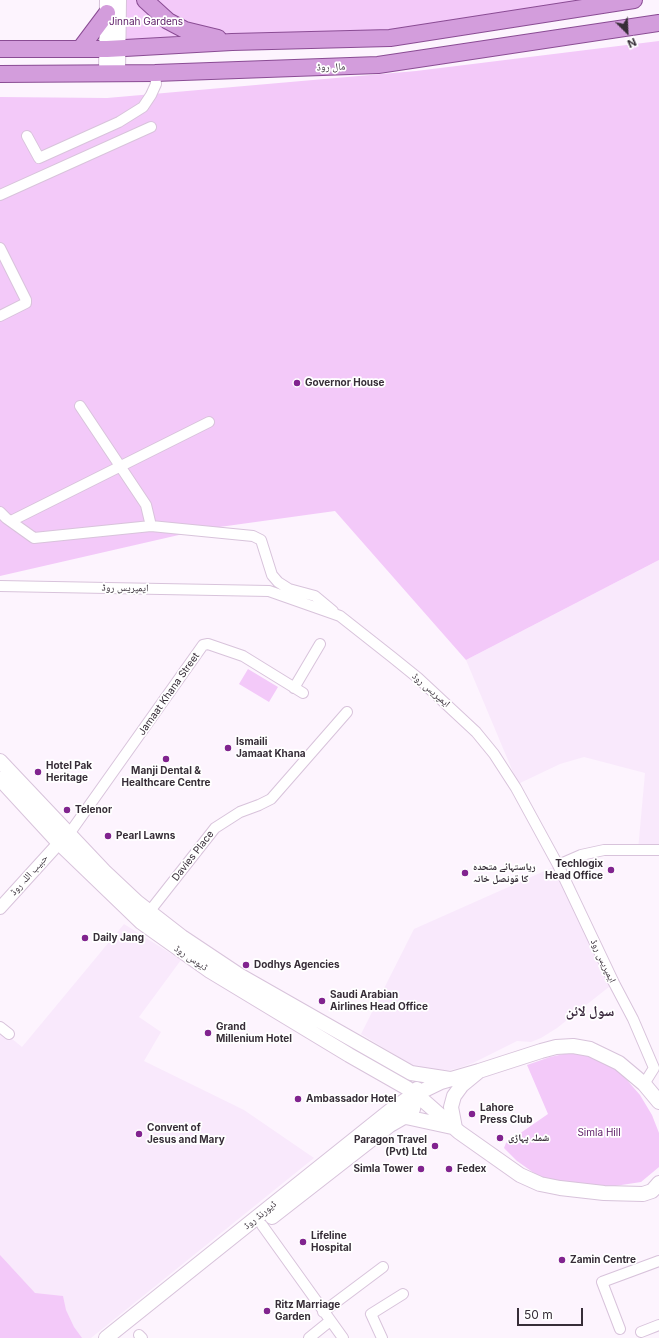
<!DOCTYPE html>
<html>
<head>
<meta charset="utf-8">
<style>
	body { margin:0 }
	#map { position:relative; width:659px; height:1338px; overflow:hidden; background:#fdf4fe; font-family:Inter,sans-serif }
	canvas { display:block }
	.north { position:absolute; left:607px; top:12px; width:40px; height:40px; -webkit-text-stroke:3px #fff; paint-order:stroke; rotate:156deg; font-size:11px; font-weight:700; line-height:16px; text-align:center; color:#372e38 }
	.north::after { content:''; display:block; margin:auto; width:14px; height:18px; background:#372e38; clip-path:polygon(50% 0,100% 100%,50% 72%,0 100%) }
	.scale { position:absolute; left:517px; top:1308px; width:66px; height:18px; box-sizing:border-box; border:2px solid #372e38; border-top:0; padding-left:5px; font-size:12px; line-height:14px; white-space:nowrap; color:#372e38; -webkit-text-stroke:3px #fff; paint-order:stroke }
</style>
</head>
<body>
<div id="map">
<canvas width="659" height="1338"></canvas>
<div class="north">N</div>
<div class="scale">50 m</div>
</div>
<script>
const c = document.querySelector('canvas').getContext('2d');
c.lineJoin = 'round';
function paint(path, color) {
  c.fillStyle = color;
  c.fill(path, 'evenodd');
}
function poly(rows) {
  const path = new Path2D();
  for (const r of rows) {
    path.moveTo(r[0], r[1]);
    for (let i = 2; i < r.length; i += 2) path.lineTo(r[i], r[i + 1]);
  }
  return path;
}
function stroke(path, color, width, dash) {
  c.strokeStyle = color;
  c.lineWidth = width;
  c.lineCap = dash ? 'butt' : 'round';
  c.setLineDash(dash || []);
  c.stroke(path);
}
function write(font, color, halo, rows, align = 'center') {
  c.font = font + ' Inter,"Noto Naskh Arabic",sans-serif';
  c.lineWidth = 3.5;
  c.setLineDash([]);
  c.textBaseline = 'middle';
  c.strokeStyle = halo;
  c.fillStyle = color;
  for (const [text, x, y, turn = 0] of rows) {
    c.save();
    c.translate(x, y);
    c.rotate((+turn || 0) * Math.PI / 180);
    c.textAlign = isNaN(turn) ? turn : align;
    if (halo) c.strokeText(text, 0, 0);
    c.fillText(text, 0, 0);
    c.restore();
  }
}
paint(poly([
	[659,560,659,850,638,850,645,773,584,757,560,764,518,784,466,660],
	[558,865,614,983,557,1028,541,1038,531,1042,517,1041,473,1063,459,1068,437,1073,420,1070,361,1034,414,929],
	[124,924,181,960,139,1017,161,1032,144,1061,244,1110,314,1158,91,1338,0,1338,0,1029,22,1047]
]), '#f9e9fc');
paint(poly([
	[124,0,594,0,387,34,122,45],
	[659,41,659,560,466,660,335,511,205,529,0,576,0,97,107,98,416,71],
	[248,669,278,687,269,702,239,684],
	[573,1052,604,1061,620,1072,640,1095,652,1115,659,1133,659,1167,641,1182,602,1188,541,1178,517,1161,504,1148,506,1143,548,1114,527,1065,550,1057],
	[0,1255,35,1293,63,1296,66,1310,74,1327,82,1338,0,1338]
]), '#f3c9f9');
const minor = poly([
	[27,136,39,158,119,122,143,107,151,95,156,84,155,73],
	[0,195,151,127],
	[0,248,26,300,26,303,0,316],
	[80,406,146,505,151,526],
	[0,512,6,518,34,538,151,526,253,536,261,540,272,575,278,582,289,589,315,596,333,611],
	[11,521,209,422],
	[0,586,269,591,340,616,392,657,418,678,476,732,494,754,516,788,558,865,614,983,633,1019,654,1068,644,1084],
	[294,688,320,644],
	[69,834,203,645,208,644,243,656,303,693],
	[558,865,581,855,604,850,659,850],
	[149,912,215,828,240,812,259,805,271,799,347,712],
	[0,1027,9,1034],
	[262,1225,343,1338],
	[323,1312,383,1267],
	[620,1329,602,1282,659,1261],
	[641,1332,659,1325],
	[139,1335,142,1338],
	[309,1338,330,1321],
	[382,1338,371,1314,403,1294]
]);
const tertiary = poly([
	[0,908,59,843]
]);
const secondary = poly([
	[106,74,107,0],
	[118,74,119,0],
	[0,761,104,871,137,902,182,937,239,975,411,1073,450,1079],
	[0,779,59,843,141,922,210,971,349,1055,407,1088,425,1102,459,1132,520,1175,540,1184,560,1188,604,1193,643,1194,652,1191,659,1183],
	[406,1117,452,1127],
	[455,1128,451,1107,454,1096,462,1085,479,1071,541,1051,556,1047,573,1046,590,1049,619,1063,644,1084,659,1102],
	[272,1217,390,1125,411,1113,413,1109,417,1089],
	[106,1338,391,1110,410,1097,441,1082,479,1071]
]);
const primary = poly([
	[145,0,168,21,185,30,218,38],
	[0,49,107,49,232,42,390,38,634,0],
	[80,49,107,13],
	[0,74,155,73,378,65,659,23]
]);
stroke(minor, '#d8c3db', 12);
stroke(tertiary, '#d8c3db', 14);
stroke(secondary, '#d8c3db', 16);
stroke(primary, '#8a4c94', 18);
stroke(minor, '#fff', 10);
stroke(tertiary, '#fff', 12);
stroke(secondary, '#fff', 14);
stroke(primary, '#d39ddc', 16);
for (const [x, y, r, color] of [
	[297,383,4,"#81238f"],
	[228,748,4,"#81238f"],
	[166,759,4,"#81238f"],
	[38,772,4,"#81238f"],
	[67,810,4,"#81238f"],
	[108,836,4,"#81238f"],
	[611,870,4,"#81238f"],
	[465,873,4,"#81238f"],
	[85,938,4,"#81238f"],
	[246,965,4,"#81238f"],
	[322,1001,4,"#81238f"],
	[208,1033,4,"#81238f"],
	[298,1099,4,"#81238f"],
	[472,1114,4,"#81238f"],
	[139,1134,4,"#81238f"],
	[500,1138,4,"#81238f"],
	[435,1146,4,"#81238f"],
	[421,1169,4,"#81238f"],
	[449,1169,4,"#81238f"],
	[303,1242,4,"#81238f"],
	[562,1260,4,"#81238f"],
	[267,1311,4,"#81238f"]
]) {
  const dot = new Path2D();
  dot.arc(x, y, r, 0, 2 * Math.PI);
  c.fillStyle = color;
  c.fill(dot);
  stroke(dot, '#fff', 1.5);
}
write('10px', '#5b1a65', '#fff', [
	["Jinnah Gardens",146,22],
	["Simla Hill",599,1133]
]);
write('10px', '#372e38', '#fff', [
	["مال روڈ",331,67,-2],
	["ایمپریس روڈ",125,588,1],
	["ایمپریس روڈ",431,690,41],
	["Jamaat Khana Street",169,694,-55],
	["Davies Place",193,856,-52],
	["حبیب اللہ روڈ",29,875,-48],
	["ڈیوس روڈ",191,958,34],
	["ایمپریس روڈ",603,961,65],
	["ڈیورنڈ روڈ",260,1215,-39]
]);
write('bold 10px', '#372e38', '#fff', [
	["Governor House",305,383],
	["Ismaili",236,742],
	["Jamaat Khana",236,754],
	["Hotel Pak",46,766],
	["Heritage",46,778],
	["Manji Dental &",166,771,"center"],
	["Healthcare Centre",166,783,"center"],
	["Telenor",75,810],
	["Pearl Lawns",116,836],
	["Techlogix",603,864,"right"],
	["Head Office",603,876,"right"],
	["ریاستہائے متحدہ",473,867],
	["کا قونصل خانہ",473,879],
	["Daily Jang",93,938],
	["Dodhys Agencies",254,965],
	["Saudi Arabian",330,995],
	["Airlines Head Office",330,1007],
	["Grand",216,1027],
	["Millenium Hotel",216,1039],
	["Ambassador Hotel",306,1099],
	["Lahore",480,1108],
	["Press Club",480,1120],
	["Convent of",147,1128],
	["Jesus and Mary",147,1140],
	["شملہ پہاڑی",508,1138],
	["Paragon Travel",427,1140,"right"],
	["(Pvt) Ltd",427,1152,"right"],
	["Simla Tower",413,1169,"right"],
	["Fedex",457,1169],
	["Lifeline",311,1236],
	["Hospital",311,1248],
	["Zamin Centre",570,1260],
	["Ritz Marriage",275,1305],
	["Garden",275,1317]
], 'left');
write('bold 14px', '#39283c', '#fff', [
	["سول لائن",590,1012]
]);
</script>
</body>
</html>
